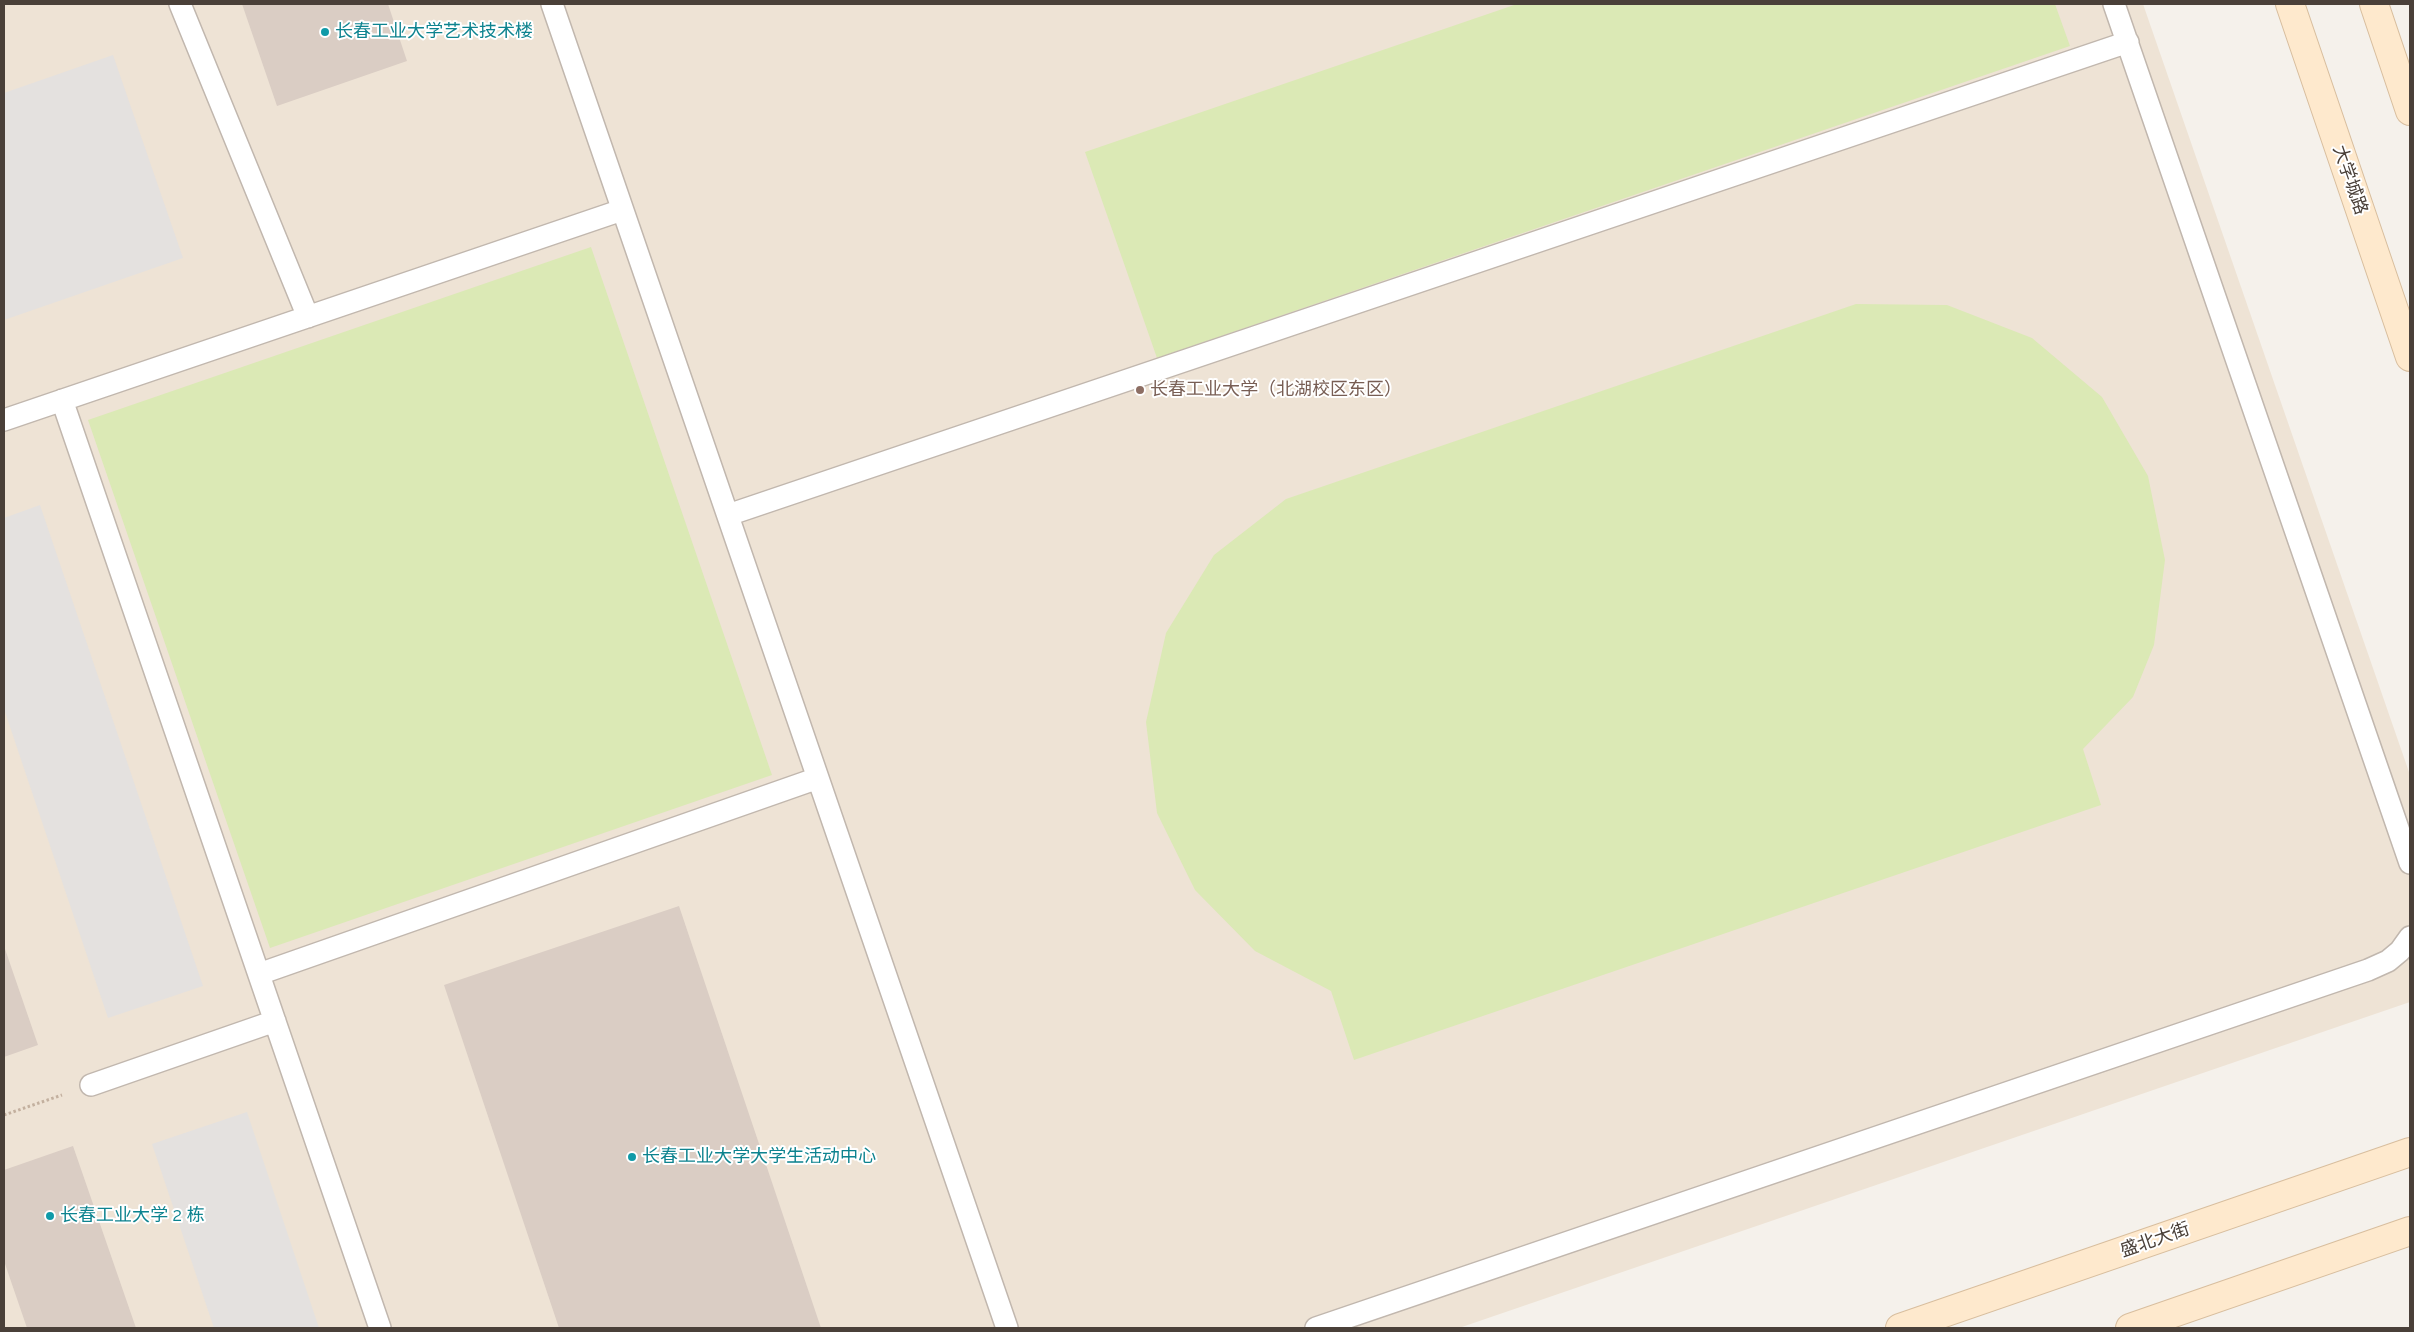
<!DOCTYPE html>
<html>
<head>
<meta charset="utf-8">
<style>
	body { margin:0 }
	#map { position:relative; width:2414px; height:1332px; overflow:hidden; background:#f5f1eb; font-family:Raleway,sans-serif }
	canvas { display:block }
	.frame { position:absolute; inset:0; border:5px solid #4a4039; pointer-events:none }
</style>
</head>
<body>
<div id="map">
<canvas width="2414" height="1332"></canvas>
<div class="frame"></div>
</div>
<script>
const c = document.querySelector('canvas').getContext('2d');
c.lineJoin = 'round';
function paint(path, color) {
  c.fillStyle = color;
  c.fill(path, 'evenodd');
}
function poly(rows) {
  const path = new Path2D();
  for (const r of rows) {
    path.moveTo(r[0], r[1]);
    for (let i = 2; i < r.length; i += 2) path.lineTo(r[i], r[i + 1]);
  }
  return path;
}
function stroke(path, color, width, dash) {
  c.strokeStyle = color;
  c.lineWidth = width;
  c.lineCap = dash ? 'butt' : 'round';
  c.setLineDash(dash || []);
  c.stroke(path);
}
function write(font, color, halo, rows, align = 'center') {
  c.font = font + ' Raleway,"Noto Sans SC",sans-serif';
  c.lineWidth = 4;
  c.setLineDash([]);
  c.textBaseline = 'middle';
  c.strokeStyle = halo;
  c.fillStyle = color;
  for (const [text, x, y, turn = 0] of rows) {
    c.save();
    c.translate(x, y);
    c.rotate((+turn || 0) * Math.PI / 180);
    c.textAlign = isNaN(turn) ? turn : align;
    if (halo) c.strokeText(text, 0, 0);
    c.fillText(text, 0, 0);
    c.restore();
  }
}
paint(poly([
	[4,4,2143,4,2410,775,2410,1002,1459,1328,4,1328]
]), '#eee3d5');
paint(poly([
	[1517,4,2055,4,2070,46,1157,358,1085,152],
	[591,247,772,775,270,948,88,420],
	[1856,304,1947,305,2032,338,2102,397,2148,476,2165,560,2154,645,2133,697,2083,749,2101,805,1354,1060,1331,991,1255,951,1195,890,1157,813,1146,722,1166,633,1214,555,1286,499]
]), '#dbe9b5');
paint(poly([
	[113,55,183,258,4,320,4,93],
	[40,505,203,986,108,1018,4,709,4,518],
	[247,1112,319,1328,214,1328,152,1144]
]), '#e4e1df');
paint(poly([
	[242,4,388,4,407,61,277,106],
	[679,906,821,1328,559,1328,444,985],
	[4,946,38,1045,4,1057],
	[73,1146,136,1328,27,1328,4,1261,4,1170]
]), '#dacdc4');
const lane = poly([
	[180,4,308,317],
	[552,4,1007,1328],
	[2114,4,2410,863],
	[62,400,380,1328],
	[4,420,622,210],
	[728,515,2128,42],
	[259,974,818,778],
	[91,1085,275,1021],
	[1316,1328,2368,970,2388,961,2400,951,2410,937]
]);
const secondary = poly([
	[2290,4,2410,357],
	[2374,4,2410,111],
	[1900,1328,2410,1152],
	[2130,1328,2410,1231]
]);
stroke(lane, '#c1b7ae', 24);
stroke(secondary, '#d8be9e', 30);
stroke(poly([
	[4,1115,62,1095]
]), '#c3b09f', 3, [2.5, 2.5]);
stroke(lane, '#fff', 21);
stroke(secondary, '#fee9cd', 28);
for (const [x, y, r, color] of [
	[325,32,5,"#0f9aa8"],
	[1140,390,5,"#8d6e63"],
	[632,1157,5,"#0f9aa8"],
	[50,1216,5,"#0f9aa8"]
]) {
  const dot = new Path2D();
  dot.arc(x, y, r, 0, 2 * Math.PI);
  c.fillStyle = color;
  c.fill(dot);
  stroke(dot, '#fff', 2);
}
write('18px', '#0d838f', '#fff', [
	["长春工业大学艺术技术楼",335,32],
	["长春工业大学大学生活动中心",642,1157],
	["长春工业大学 2 栋",60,1216]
], 'left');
write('18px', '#4a4039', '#fff', [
	["大学城路",2350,180,71],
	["盛北大街",2155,1240,-19]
]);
write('18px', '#785e54', '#fff', [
	["长春工业大学（北湖校区东区）",1150,390]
], 'left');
</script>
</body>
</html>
